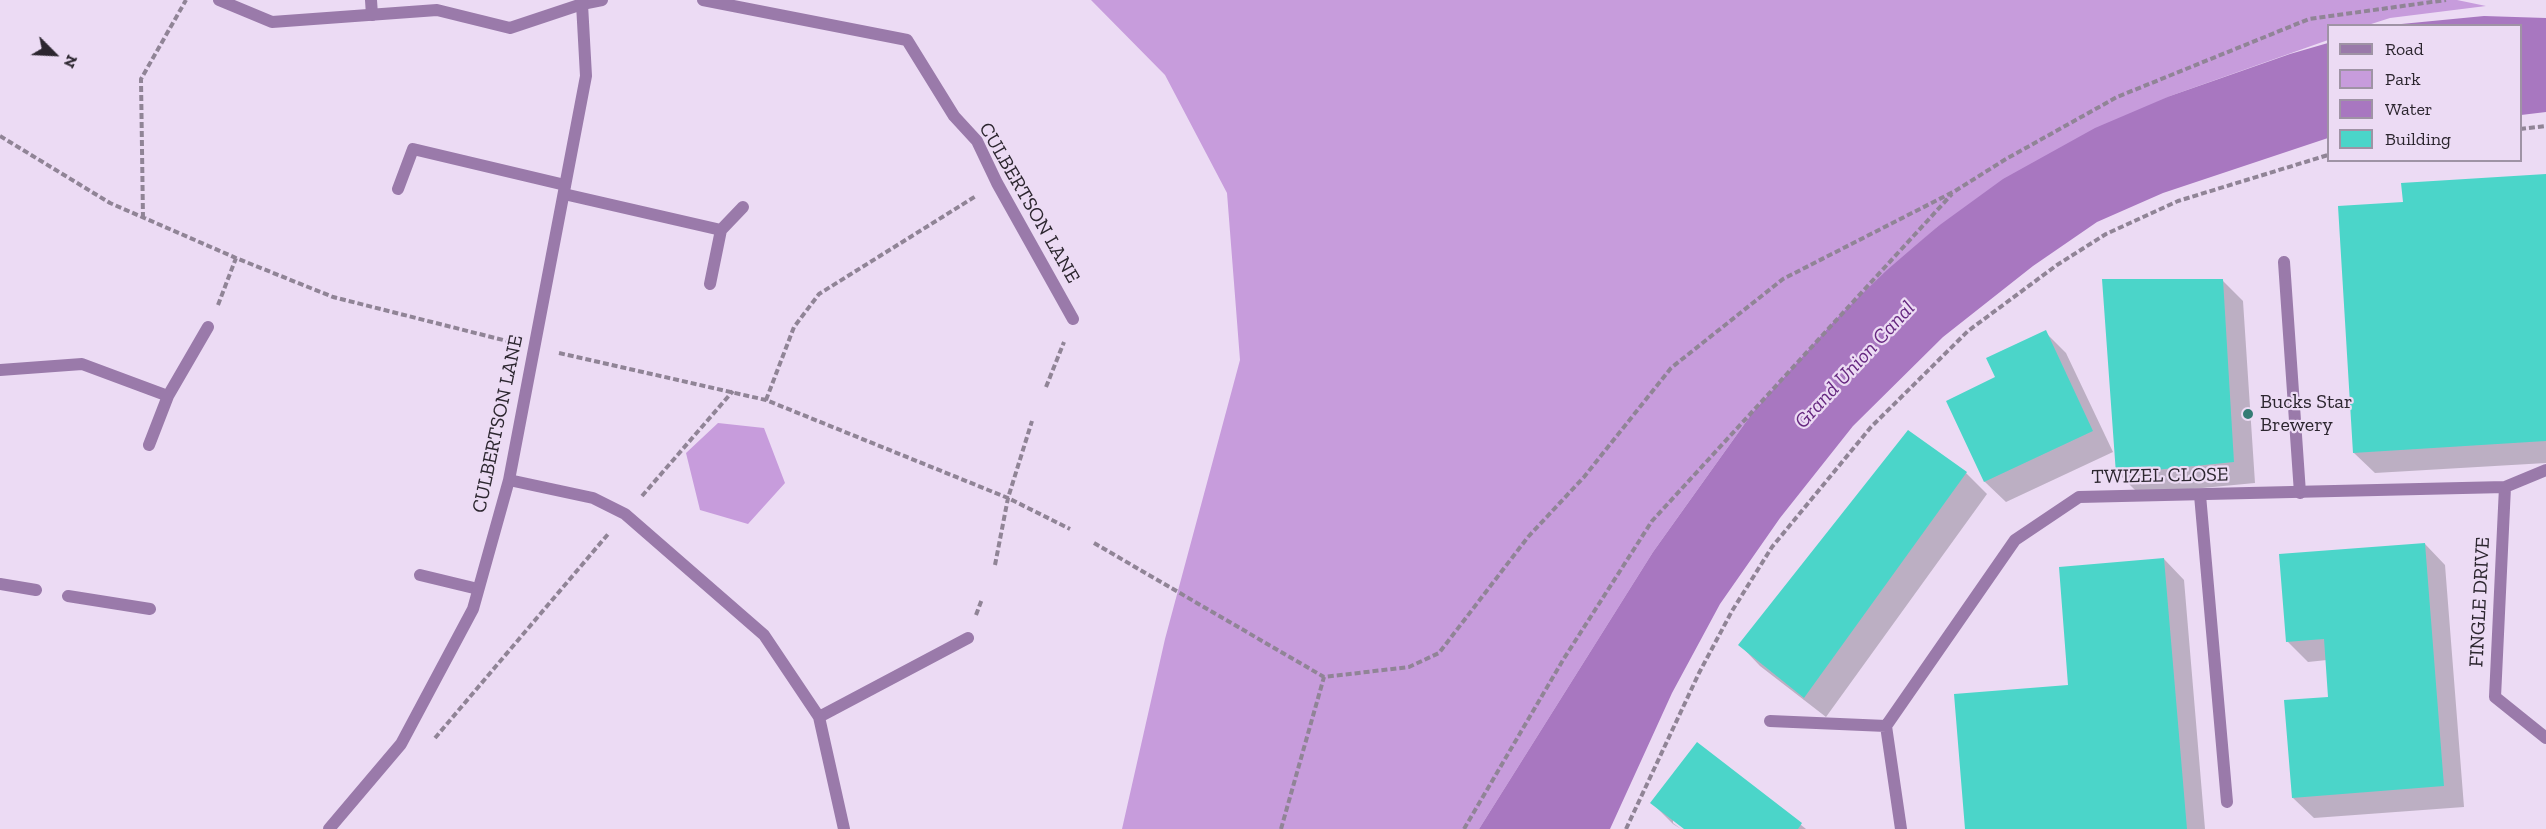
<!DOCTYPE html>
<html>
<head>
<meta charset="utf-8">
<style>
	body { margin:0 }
	#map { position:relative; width:2546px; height:829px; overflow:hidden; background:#ecdbf4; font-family:"Zilla Slab",serif }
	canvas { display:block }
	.legend { position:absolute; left:2327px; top:24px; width:195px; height:138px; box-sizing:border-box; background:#ecdbf4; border:2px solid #9f93a5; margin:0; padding:8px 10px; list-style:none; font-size:18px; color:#2c262f }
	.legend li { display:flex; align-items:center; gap:12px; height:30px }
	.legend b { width:30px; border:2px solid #9f93a5 }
	.north { position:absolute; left:24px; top:24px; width:60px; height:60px; -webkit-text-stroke:4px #ecdbf4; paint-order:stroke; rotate:114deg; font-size:16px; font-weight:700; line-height:24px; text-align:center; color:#2c262f }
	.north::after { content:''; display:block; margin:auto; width:21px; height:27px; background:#2c262f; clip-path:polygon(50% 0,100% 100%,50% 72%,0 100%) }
</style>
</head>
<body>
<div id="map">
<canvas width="2546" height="829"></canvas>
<ul class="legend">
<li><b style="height:8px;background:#9a7aaa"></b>Road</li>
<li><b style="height:16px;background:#c79cdc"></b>Park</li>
<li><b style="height:16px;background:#a877c0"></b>Water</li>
<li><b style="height:16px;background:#4bd5c9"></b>Building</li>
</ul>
<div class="north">N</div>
</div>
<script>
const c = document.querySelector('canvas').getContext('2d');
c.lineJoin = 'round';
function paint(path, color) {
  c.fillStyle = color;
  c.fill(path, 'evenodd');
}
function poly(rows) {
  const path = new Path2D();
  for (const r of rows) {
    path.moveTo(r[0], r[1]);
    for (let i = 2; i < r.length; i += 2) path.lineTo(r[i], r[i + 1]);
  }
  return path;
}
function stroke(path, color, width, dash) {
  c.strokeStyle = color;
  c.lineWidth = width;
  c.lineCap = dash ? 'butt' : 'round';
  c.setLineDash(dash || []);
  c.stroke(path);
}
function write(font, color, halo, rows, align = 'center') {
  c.font = font + ' "Zilla Slab",serif';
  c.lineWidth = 4.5;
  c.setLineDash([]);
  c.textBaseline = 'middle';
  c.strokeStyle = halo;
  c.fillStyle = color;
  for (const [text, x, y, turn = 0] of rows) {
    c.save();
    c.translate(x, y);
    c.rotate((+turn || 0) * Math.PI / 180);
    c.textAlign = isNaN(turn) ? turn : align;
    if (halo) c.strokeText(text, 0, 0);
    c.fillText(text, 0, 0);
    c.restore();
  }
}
paint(poly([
	[1091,0,2457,0,2486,6,2390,18,2368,25,2328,26,2328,40,2170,96,1937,227,1835,320,1753,412,1653,552,1479,829,1122,829,1165,639,1240,360,1227,193,1165,75],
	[718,423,764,428,785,483,748,524,700,510,686,453]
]), '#c79cdc');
paint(poly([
	[2484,16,2546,18,2546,112,2521,115,2520,26,2391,25],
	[2328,43,2328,138,2163,193,2097,222,2033,266,1943,337,1853,426,1780,518,1720,604,1672,693,1610,829,1479,829,1653,552,1753,412,1835,320,1887,270,1937,227,2003,179,2095,128,2170,96,2290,54]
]), '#a877c0');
paint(poly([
	[2546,177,2546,463,2375,473,2354,453,2404,204],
	[2222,280,2243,301,2255,483,2139,494,2118,473],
	[2045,332,2066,353,2113,452,2006,502,1985,482,1948,402,1997,378],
	[1966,473,1987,494,1826,717,1760,666,1740,645],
	[2425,544,2445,565,2464,807,2314,818,2293,798,2330,698,2327,660,2308,662,2287,641],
	[2164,559,2184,580,2205,829,1967,829],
	[1698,744,1801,825,1806,829,1686,829,1673,819,1673,823,1681,829,1673,824,1652,803]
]), '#0003');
paint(poly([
	[2546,174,2546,441,2353,453,2338,206,2403,202,2401,183],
	[2102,279,2223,279,2234,462,2116,474],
	[2046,330,2093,431,1984,482,1946,401,1995,377,1986,358],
	[1908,430,1967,472,1804,698,1738,645],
	[2425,543,2444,786,2292,798,2284,700,2328,697,2324,639,2286,642,2279,554],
	[2164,558,2187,829,1965,829,1954,694,2068,685,2059,567],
	[1697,742,1802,823,1798,829,1684,829,1650,803]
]), '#4bd5c9');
stroke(poly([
	[2520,129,2546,126],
	[0,136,110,203,236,258,333,297,511,342],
	[143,218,141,79,186,0],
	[218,305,236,258],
	[559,353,766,400,1008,498,1070,529],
	[1046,387,1064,342],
	[766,400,794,327,819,294,976,196],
	[642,496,733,391],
	[1094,543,1324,677,1409,667,1439,653,1528,537,1584,477,1671,368,1783,279,1955,191,2006,159,2117,97,2309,19,2446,0],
	[995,565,1008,498,1032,421],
	[976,615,982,599],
	[435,738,609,533],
	[1281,829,1324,677],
	[1464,829,1563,660,1652,521,1952,194],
	[1626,829,1699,673,1732,611,1772,547,1871,427,1968,331,2057,265,2106,234,2178,201,2328,155]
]), '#908496', 4, [6, 3]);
stroke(poly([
	[371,0,372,15],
	[398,189,413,149,565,185],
	[564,194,721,230],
	[2284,262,2300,493],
	[710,284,721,230,743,207],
	[2200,495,2227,802],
	[420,575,478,589],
	[0,584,36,590],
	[68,596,150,609]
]), '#9a7aaa', 12);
stroke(poly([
	[219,0,272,22,437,10,510,28,582,4],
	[703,0,907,40,954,116,977,141,997,183,1073,319],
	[0,370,82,364,168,396],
	[149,445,168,396,208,327],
	[2546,470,2505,487,2495,697,2546,738],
	[509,480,593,498,625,514,764,635,819,717,844,829],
	[819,717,968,638],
	[1770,721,1886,726],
	[329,829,401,744,473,609,509,480,586,76,582,4,602,0],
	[1901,829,1886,726,2015,540,2079,497,2505,487]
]), '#9a7aaa', 12);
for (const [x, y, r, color] of [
	[2248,414,6,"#357c75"]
]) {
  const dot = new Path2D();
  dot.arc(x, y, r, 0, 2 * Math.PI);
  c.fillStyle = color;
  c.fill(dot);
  stroke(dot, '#ecdbf4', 2);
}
write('20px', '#2c262f', '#ecdbf4', [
	["CULBERTSON LANE",1029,203,60],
	["CULBERTSON LANE",498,424,-78],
	["TWIZEL CLOSE",2160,476,-1],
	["FINGLE DRIVE",2480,602,-87]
]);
write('20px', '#2c262f', '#ecdbf4', [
	["Bucks Star",2260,402],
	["Brewery",2260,425]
], 'left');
write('italic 21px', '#662880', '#ecdbf4', [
	["Grand Union Canal",1855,365,-47]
]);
</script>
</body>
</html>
